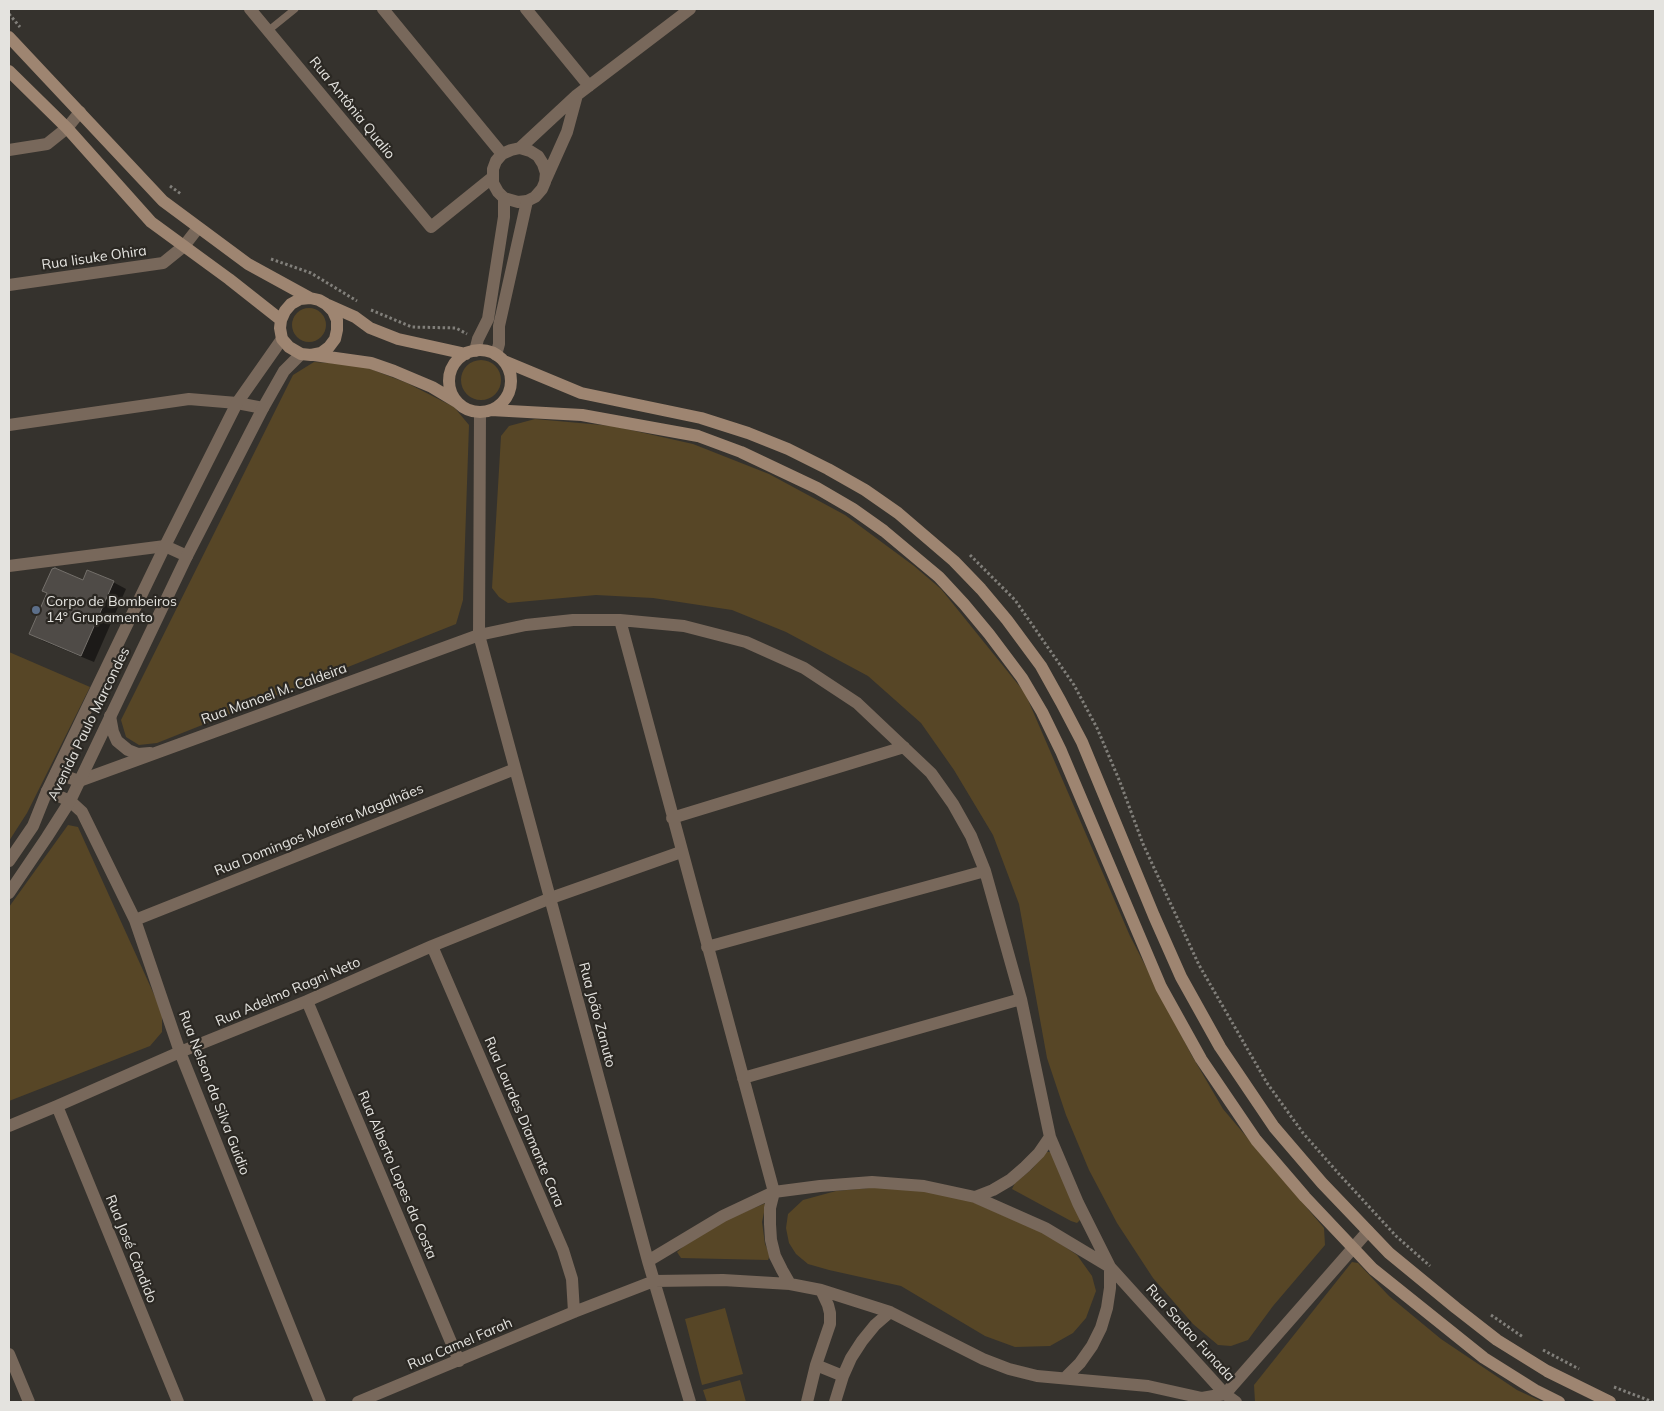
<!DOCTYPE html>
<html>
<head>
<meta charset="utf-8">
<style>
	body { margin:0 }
	#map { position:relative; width:1664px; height:1411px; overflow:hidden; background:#35322d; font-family:Mulish,sans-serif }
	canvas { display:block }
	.frame { position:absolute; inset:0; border:10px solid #e4e3df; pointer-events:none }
</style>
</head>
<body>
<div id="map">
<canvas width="1664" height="1411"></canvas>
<div class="frame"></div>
</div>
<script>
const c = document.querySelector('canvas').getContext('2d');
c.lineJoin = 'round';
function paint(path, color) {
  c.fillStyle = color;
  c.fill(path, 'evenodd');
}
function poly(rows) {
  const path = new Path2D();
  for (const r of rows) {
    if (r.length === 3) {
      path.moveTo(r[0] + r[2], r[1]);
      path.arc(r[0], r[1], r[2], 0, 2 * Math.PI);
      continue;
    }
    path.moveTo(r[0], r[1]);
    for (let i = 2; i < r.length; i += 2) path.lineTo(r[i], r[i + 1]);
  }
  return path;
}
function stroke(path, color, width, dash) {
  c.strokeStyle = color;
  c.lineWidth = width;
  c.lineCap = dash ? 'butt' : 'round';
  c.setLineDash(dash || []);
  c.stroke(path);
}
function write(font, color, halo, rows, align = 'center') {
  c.font = font + ' Mulish,sans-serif';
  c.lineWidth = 4.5;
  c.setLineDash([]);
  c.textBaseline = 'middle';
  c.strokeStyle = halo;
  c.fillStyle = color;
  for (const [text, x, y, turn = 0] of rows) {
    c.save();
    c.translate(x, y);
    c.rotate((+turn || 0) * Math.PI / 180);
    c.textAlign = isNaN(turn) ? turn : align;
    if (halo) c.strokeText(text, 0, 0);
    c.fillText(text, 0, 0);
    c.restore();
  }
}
paint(poly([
	[309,325,17],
	[481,380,20],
	[314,362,360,365,407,383,454,407,469,425,463,600,456,624,157,743,139,745,126,737,121,720,293,375],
	[535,419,613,426,693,444,769,474,845,515,914,566,941,589,1025,693,1130,936,1191,1054,1223,1109,1324,1228,1325,1245,1273,1306,1248,1340,1231,1346,1218,1345,1193,1324,1153,1278,1117,1223,1089,1170,1066,1115,1047,1058,1019,904,993,835,954,770,921,723,868,676,786,632,732,610,653,598,596,595,508,603,499,597,492,588,501,436,509,426],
	[9,652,90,687,27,813,9,841],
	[68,825,78,827,162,1012,162,1032,150,1046,9,1101,9,907],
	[1046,1152,1051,1152,1081,1219,1077,1223,1071,1221,1012,1189,1015,1183,1032,1169],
	[881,1187,917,1189,966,1199,1046,1234,1077,1255,1092,1276,1096,1291,1086,1318,1073,1333,1050,1346,1015,1347,985,1336,901,1286,829,1270,808,1264,796,1254,789,1243,786,1228,788,1214,803,1200,836,1191],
	[766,1203,762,1222,765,1244,770,1255,768,1260,681,1258,677,1252,693,1238,718,1223],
	[1352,1262,1358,1263,1389,1296,1441,1339,1517,1390,1543,1402,1255,1402,1254,1385],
	[725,1308,743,1374,702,1385,685,1319],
	[740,1380,746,1402,707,1402,703,1390]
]), '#574626');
paint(poly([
	[83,582,113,582,126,589,94,662,43,641,30,633]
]), '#0007');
const building = poly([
	[55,568,83,580,87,570,114,581,81,656,29,634,47,593,42,591,52,569,55,568]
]);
paint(building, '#4f4b47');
stroke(building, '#736f6a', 1);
stroke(poly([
	[9,14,20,27],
	[170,186,181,194],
	[271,259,311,273,357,301],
	[371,310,412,327,456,328,467,334],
	[970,555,1015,600,1074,685,1097,728,1120,782,1143,844,1199,965,1267,1083,1303,1133,1339,1174,1396,1236,1430,1266],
	[1491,1315,1523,1337],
	[1543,1350,1579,1369],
	[1614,1387,1653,1402]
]), '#817f7a', 3, [2.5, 2.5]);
stroke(poly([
	[269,30,295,9]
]), '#78685b', 7);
stroke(poly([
	[250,9,431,227,493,177],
	[383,9,502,154],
	[526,9,589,86],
	[520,148,530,151,538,156,543,164,546,173,545,182,542,189,535,197,527,201,518,202,504,198,498,192,493,183,493,169,496,161,502,154,511,150,520,148,577,95,690,9],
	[9,150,47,144,67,128,80,112],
	[546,179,567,132,577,95],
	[9,285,163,263,184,246,198,228],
	[480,412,479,635,648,1261,690,1402],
	[9,425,189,399,237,403,263,408],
	[9,566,165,546,187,556],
	[620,620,774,1192,770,1208,770,1224,771,1240,775,1256,782,1270,790,1284],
	[110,716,113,732,117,741,128,750,138,754,150,753],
	[56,773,79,781,479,635,526,625,573,620,620,620,684,626,746,642,804,668,857,703,931,773,953,804,971,836,985,871,1021,999,1050,1137,1078,1203,1110,1267,1110,1288,1107,1308,1101,1328,1092,1346,1080,1363,1066,1377],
	[47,791,70,801,82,812,135,920,180,1052,320,1402],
	[672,818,904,747],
	[135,920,515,769],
	[432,946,563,1250,572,1279,574,1312],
	[707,947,985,871],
	[307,1001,459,1361],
	[743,1078,1021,999],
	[57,1106,178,1402],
	[9,1126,57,1106,180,1052,307,1001,432,946,551,898,681,852],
	[975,1197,993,1190,1010,1180,1025,1167,1039,1153,1050,1137],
	[648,1261,723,1216,774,1192,820,1186,872,1182,924,1186,975,1197,1045,1228,1110,1267,1225,1394,1236,1402],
	[9,1354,29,1402],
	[816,1365,843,1376],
	[1225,1394,1368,1231],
	[358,1402,574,1312,654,1281,723,1280,790,1284,821,1290,890,1312,983,1359,1009,1369,1037,1376,1148,1386,1202,1398,1225,1394],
	[807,1402,816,1365,830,1324,830,1313,828,1305,821,1290],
	[835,1402,843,1376,851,1358,862,1341,875,1325,890,1312]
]), '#78685b', 12);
stroke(poly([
	[475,351,478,339,488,319,504,217,504,198],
	[496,355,499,344,499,326,527,201],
	[9,861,33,826,47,791,165,546,237,403,282,339],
	[9,893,47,837,70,801,187,556,263,408,284,371,301,354]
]), '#78685b', 12);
stroke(poly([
	[9,37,163,201,248,264,310,298,319,300,326,304,333,311,337,320,337,330,335,339,329,347,321,353,311,355,301,354,289,347,282,339,280,328,281,320,285,311,291,304,300,299,310,298],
	[9,71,67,128,151,222,229,279,281,320],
	[328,305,355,317,370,328,398,339,466,354],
	[480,381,31],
	[314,355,371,363,394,371,432,387,457,402],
	[504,361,581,393,701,418,748,433,788,449,828,469,865,490,898,513,954,561,981,589,1007,620,1041,666,1061,702,1082,742,1154,916,1181,977,1220,1047,1274,1127,1322,1183,1389,1253,1456,1308,1497,1340,1547,1371,1610,1402],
	[491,410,582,415,698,436,741,452,817,488,853,509,884,531,939,577,964,604,989,634,1022,678,1042,712,1061,751,1161,987,1201,1059,1256,1140,1305,1197,1373,1269,1484,1358,1535,1390,1559,1402]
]), '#9e8571', 12);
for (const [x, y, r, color] of [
	[36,610,5,"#5c6f8a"]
]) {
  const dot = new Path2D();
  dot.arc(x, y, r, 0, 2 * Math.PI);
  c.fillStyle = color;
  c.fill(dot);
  stroke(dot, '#2b2823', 2);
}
write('14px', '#e4e3df', '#2b2823', [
	["Rua Antônia Qualio",352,108,51],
	["Rua Iisuke Ohira",94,258,-8],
	["Rua Manoel M. Caldeira",274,694,-20],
	["Avenida Paulo Marcondes",89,724,-64],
	["Rua Domingos Moreira Magalhães",319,830,-22],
	["Rua Adelmo Ragni Neto",288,992,-23],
	["Rua João Zanuto",597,1015,75],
	["Rua Nelson da Silva Guidio",214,1093,69],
	["Rua Lourdes Diamante Cara",524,1122,67],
	["Rua Alberto Lopes da Costa",397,1175,67],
	["Rua José Cândido",131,1249,68],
	["Rua Sadao Funada",1190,1333,48],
	["Rua Camel Farah",460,1344,-23]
]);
write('14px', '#e4e3df', '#2b2823', [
	["Corpo de Bombeiros",46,602],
	["14° Grupamento",46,618]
], 'left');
</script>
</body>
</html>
